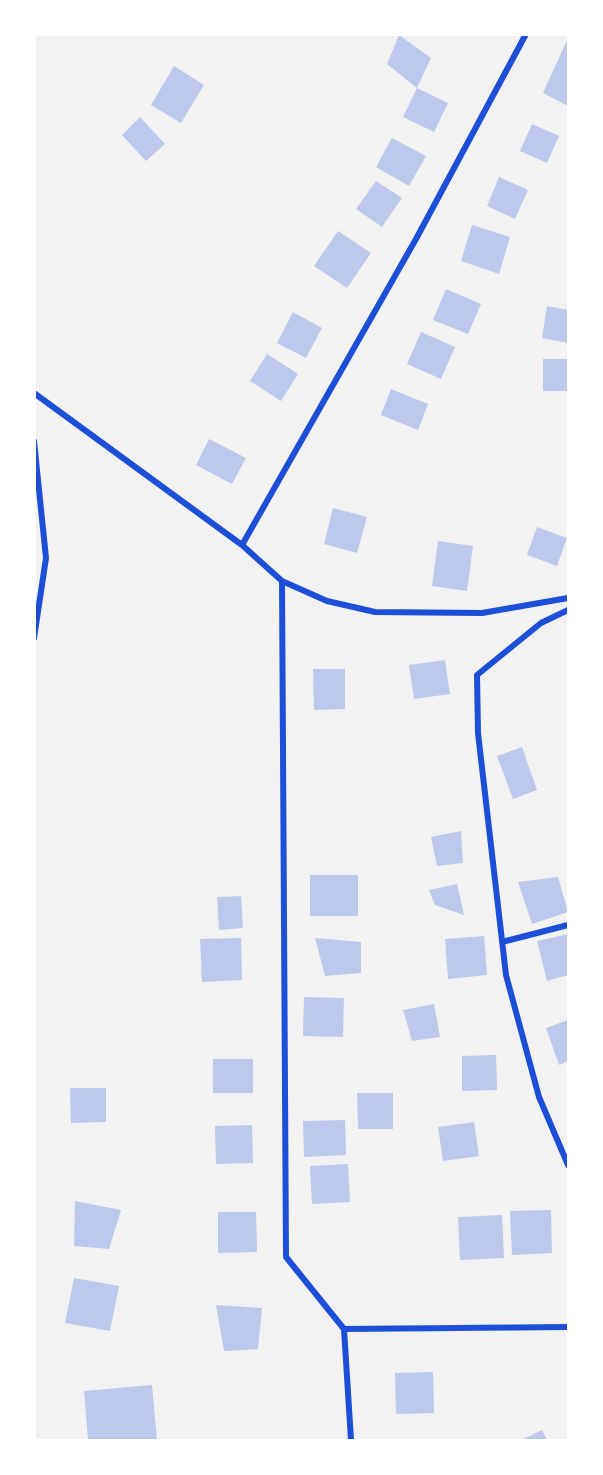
<!DOCTYPE html>
<html>
<head>
<meta charset="utf-8">
<style>
	body { margin:0 }
	#map { position:relative; width:603px; height:1475px; overflow:hidden; background:#f2f2f2; font-family:Inter,sans-serif }
	canvas { display:block }
	.frame { position:absolute; inset:0; border:36px solid #fff; pointer-events:none }
</style>
</head>
<body>
<div id="map">
<canvas width="603" height="1475"></canvas>
<div class="frame"></div>
</div>
<script>
const c = document.querySelector('canvas').getContext('2d');
c.lineJoin = 'round';
function paint(path, color) {
  c.fillStyle = color;
  c.fill(path, 'evenodd');
}
function poly(rows) {
  const path = new Path2D();
  for (const r of rows) {
    path.moveTo(r[0], r[1]);
    for (let i = 2; i < r.length; i += 2) path.lineTo(r[i], r[i + 1]);
  }
  return path;
}
function stroke(path, color, width, dash) {
  c.strokeStyle = color;
  c.lineWidth = width;
  c.lineCap = dash ? 'butt' : 'round';
  c.setLineDash(dash || []);
  c.stroke(path);
}
paint(poly([
	[399,35,431,58,417,88,387,64],
	[568,38,568,106,543,93],
	[174,66,204,85,181,123,151,105],
	[417,88,448,103,434,132,403,117],
	[140,117,165,144,146,161,122,135],
	[532,124,559,136,547,163,520,151],
	[392,138,426,156,409,186,376,167],
	[499,177,528,190,515,219,487,206],
	[376,181,402,198,382,227,356,209],
	[472,225,510,237,499,274,461,261],
	[338,231,371,253,347,288,314,266],
	[446,289,481,304,468,334,433,320],
	[547,306,568,310,568,343,542,338],
	[293,312,322,328,306,358,277,343],
	[421,332,455,347,441,379,407,364],
	[267,354,298,374,281,401,250,381],
	[543,359,568,359,568,391,543,391],
	[391,389,428,404,418,430,381,415],
	[209,439,246,458,232,484,196,465],
	[333,508,367,517,357,553,324,544],
	[537,527,567,538,557,566,527,555],
	[438,541,473,546,467,591,432,586],
	[445,660,450,694,414,699,409,665],
	[313,669,345,669,345,709,314,710],
	[522,747,537,790,513,799,497,756],
	[461,831,463,863,437,866,431,837],
	[310,875,358,875,358,916,310,916],
	[558,877,568,912,532,924,518,882],
	[457,884,464,915,435,905,429,890],
	[241,896,243,928,219,930,217,897],
	[568,934,568,975,547,981,537,941],
	[484,936,487,975,448,979,445,939],
	[241,938,242,980,202,982,200,939],
	[315,938,361,942,361,973,325,976],
	[304,997,344,998,343,1037,303,1036],
	[434,1004,440,1037,412,1041,403,1010],
	[568,1020,568,1061,559,1065,546,1028],
	[496,1055,497,1090,462,1091,462,1056],
	[213,1059,253,1059,253,1093,213,1093],
	[70,1088,106,1088,106,1122,71,1123],
	[357,1093,393,1093,393,1129,358,1129],
	[345,1120,346,1155,304,1157,303,1121],
	[474,1122,479,1156,443,1161,438,1127],
	[252,1125,253,1163,216,1164,215,1126],
	[348,1164,350,1202,312,1204,310,1166],
	[75,1201,121,1210,109,1249,74,1246],
	[551,1210,552,1253,512,1255,510,1211],
	[218,1212,256,1212,257,1252,218,1253],
	[502,1215,504,1258,460,1260,458,1217],
	[74,1278,119,1286,110,1331,65,1323],
	[216,1305,262,1308,258,1349,224,1351],
	[433,1372,434,1413,396,1414,395,1373],
	[152,1385,157,1440,88,1440,84,1391],
	[542,1430,547,1440,521,1440]
]), '#bdc9ec');
stroke(poly([
	[34,393,242,545],
	[34,441,46,558,34,638],
	[282,581,327,601,375,612,482,613,568,598],
	[568,610,541,623,477,675,478,733,506,975,539,1097,568,1165],
	[502,942,568,925],
	[344,1329,568,1327],
	[351,1440,344,1329,286,1257,282,581,242,545,416,239,526,34]
]), '#1d4ed8', 6);
</script>
</body>
</html>
